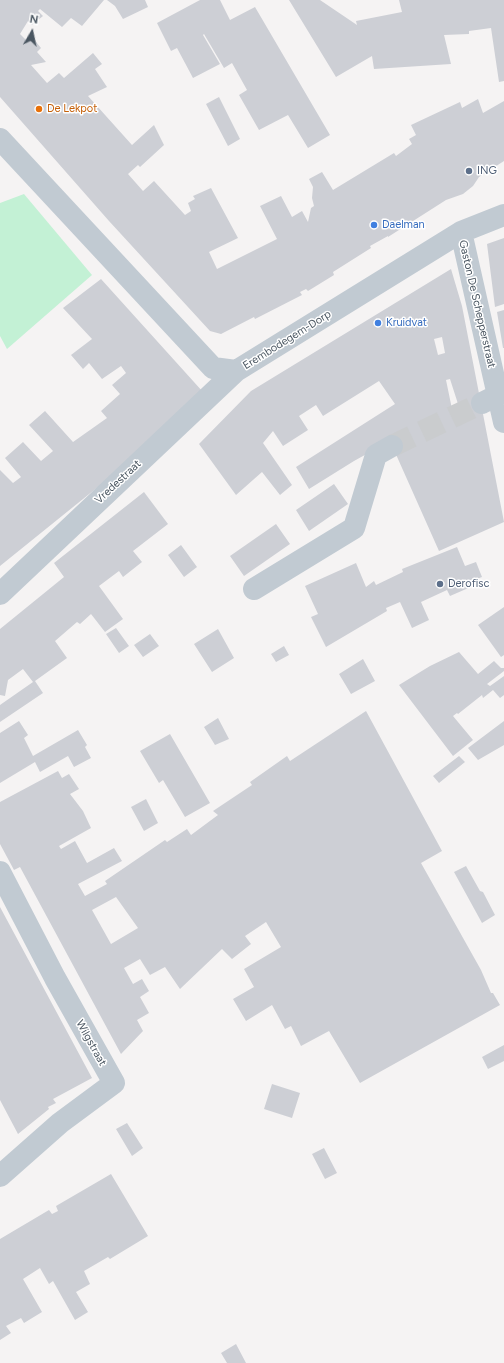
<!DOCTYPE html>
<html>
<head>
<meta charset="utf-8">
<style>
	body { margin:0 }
	#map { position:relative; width:504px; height:1363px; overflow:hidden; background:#f5f3f3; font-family:Figtree,sans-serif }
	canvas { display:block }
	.north { position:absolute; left:12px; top:12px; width:40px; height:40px; -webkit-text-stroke:3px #fff; paint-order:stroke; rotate:9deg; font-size:11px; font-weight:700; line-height:16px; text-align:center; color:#4a5661 }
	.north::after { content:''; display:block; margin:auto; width:14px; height:18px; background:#4a5661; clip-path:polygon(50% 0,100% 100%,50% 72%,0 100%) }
</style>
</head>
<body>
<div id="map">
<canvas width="504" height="1363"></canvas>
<div class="north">N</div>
</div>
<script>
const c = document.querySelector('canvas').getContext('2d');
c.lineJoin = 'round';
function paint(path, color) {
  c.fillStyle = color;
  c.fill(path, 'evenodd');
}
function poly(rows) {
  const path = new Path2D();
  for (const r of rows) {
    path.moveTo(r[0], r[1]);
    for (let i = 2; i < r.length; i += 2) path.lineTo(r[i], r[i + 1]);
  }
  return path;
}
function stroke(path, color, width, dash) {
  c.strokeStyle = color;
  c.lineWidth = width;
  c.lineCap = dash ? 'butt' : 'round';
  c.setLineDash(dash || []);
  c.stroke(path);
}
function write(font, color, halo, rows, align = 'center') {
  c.font = font + ' Figtree,sans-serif';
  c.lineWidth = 3;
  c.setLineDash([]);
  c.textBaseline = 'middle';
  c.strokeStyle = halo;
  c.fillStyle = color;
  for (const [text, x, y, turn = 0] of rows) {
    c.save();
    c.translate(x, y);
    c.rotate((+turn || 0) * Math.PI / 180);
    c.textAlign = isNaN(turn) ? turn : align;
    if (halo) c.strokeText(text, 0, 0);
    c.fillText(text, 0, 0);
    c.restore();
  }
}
paint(poly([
	[24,194,92,275,7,349,0,336,0,203]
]), '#c3f1d5');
paint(poly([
	[0,0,104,0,82,26,71,18,62,27,40,9,38,11,43,16,32,25,28,21,20,34,28,42,32,37,41,48,37,52,46,62,31,65,47,83,59,73,64,78,93,53,102,64,95,69,107,87,88,96,132,145,154,125,164,145,140,167,138,165,128,174,143,191,154,181,185,215,191,211,188,203,195,199,193,196,211,188,238,238,209,252,217,269,277,239,260,206,281,196,292,217,302,211,308,222,311,208,314,206,312,198,313,187,309,179,322,172,333,190,394,153,396,156,412,144,409,139,416,135,411,125,460,102,462,108,478,99,483,113,504,101,504,161,479,177,473,186,463,194,446,200,388,237,388,236,370,246,371,248,333,272,334,275,308,291,306,289,300,292,302,295,255,319,254,317,221,334,210,331,109,221,0,97],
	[107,0,145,0,148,7,123,19,115,6],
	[200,0,220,0,230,20,255,7,330,135,308,148,288,115,259,130,239,95,247,90,232,63,224,68,204,34,203,35,220,64,193,78,177,48,171,51,157,23],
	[289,0,320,0,357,25,356,21,402,12,399,0,504,0,504,81,499,82,491,28,469,31,469,34,444,35,451,64,374,69,372,56,336,77],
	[219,97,240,139,228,146,206,104],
	[504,238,504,304,495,307,487,244],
	[451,269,462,306,504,522,439,551,390,441,354,461,309,489,296,467,395,404,379,381,323,416,316,405,299,416,308,430,283,446,273,431,263,443,292,485,280,495,262,472,236,495,199,444,251,391],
	[442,337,445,353,438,355,434,339],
	[450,379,459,407,452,409,446,380],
	[101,279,203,392,140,453,0,566,0,470,13,483,21,477,5,458,23,442,41,461,53,451,29,425,45,411,73,442,107,418,101,411,120,394,112,385,126,373,121,366,102,379,89,363,83,369,71,355,92,339,63,308],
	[504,310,504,348,503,348,497,312],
	[334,484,348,504,309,531,296,510],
	[144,492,168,524,133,551,142,562,123,577,119,571,99,586,123,619,105,632,91,614,80,624,77,622,55,641,67,658,35,681,43,693,0,722,0,705,33,682,23,669,8,680,5,696,0,695,0,629,64,577,54,563],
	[276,524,290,544,244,576,230,556],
	[181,545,197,567,184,577,168,555],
	[457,547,465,566,476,562,482,577,471,581,473,586,450,596,447,590,421,602,429,620,412,628,400,602,386,608,387,611,326,647,311,617,318,614,305,586,356,563,366,587,374,581,376,585,403,572,402,569],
	[504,607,504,655,501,657,478,625],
	[116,628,129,646,119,653,106,634],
	[218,629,234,658,212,672,194,644],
	[150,634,159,646,143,657,134,645],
	[284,646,289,655,276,662,271,654],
	[459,652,478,674,494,661,501,668,504,668,504,671,487,684,490,686,504,676,504,695,500,698,493,690,483,698,482,695,458,714,457,713,453,716,473,740,453,756,399,685,430,666],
	[363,659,375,681,351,694,339,674],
	[366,711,442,851,421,863,481,970,491,993,493,993,500,1005,360,1083,329,1031,301,1046,291,1026,285,1029,272,1005,246,1021,233,999,254,987,244,969,281,947,266,922,245,936,251,944,232,959,222,949,180,989,165,967,150,975,140,959,124,968,133,984,142,979,149,991,140,997,149,1013,137,1020,143,1031,121,1054,20,867,14,870,0,844,0,802,58,771,62,778,69,774,79,789,70,794,83,811,91,828,59,846,61,849,75,841,87,863,114,848,122,861,78,884,85,896,107,884,105,881,165,840,167,842,187,829,191,835,218,815,213,811,252,785,250,782,287,756,290,761],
	[116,897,138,928,111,944,92,910],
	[218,718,229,739,215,745,204,727],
	[19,721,28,735,24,738,33,756,78,730,87,745,85,747,91,758,74,767,68,756,40,772,35,762,0,783,0,733],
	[504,721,504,745,478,760,468,748],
	[170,734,210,803,185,817,163,780,159,783,140,751],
	[459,756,465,762,439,783,433,776],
	[146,799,158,823,144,831,131,807],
	[466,866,480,891,483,892,495,915,482,923,454,872],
	[0,907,92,1078,53,1099,56,1103,48,1107,49,1109,18,1134,0,1100],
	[504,1045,504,1061,488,1069,482,1057],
	[272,1084,300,1093,292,1118,264,1109],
	[127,1123,143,1148,132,1156,116,1129],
	[324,1148,337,1173,325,1179,312,1154],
	[111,1174,148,1236,110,1259,108,1257,84,1271,90,1284,76,1292,88,1312,75,1320,53,1281,49,1284,40,1268,23,1279,42,1312,24,1323,21,1318,6,1326,11,1333,0,1340,0,1239,49,1210,52,1214,58,1211,56,1206],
	[236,1344,246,1363,227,1363,221,1353]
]), '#cdcfd5');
stroke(poly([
	[392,446,482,403]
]), '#caccce', 22, [22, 11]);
stroke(poly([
	[0,139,213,368,236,371,461,232,504,215],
	[461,232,504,422],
	[482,403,498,395],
	[254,589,354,528,376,455,392,446],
	[0,594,236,371],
	[0,872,55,978,114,1083,60,1123,0,1176]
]), '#c1cad2', 22);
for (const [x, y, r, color] of [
	[39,109,4,"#e8710a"],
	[469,171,4,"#5c6f8a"],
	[374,225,4,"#3f7fe0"],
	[378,323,4,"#3f7fe0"],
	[440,584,4,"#5c6f8a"]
]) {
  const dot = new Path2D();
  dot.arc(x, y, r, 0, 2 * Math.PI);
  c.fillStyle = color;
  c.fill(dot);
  stroke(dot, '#fff', 1.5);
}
write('11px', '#c56008', '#fff', [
	["De Lekpot",47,109]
], 'left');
write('11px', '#4e5e75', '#fff', [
	["ING",477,171],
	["Derofisc",448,584]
], 'left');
write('11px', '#366cbe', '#fff', [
	["Daelman",382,225],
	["Kruidvat",386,323]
], 'left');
write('11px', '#4a5661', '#fff', [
	["Gaston De Schepperstraat",477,304,77],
	["Erembodegem-Dorp",287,340,-32],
	["Vredestraat",118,482,-43],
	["Wilgstraat",91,1043,61]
]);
</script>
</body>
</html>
